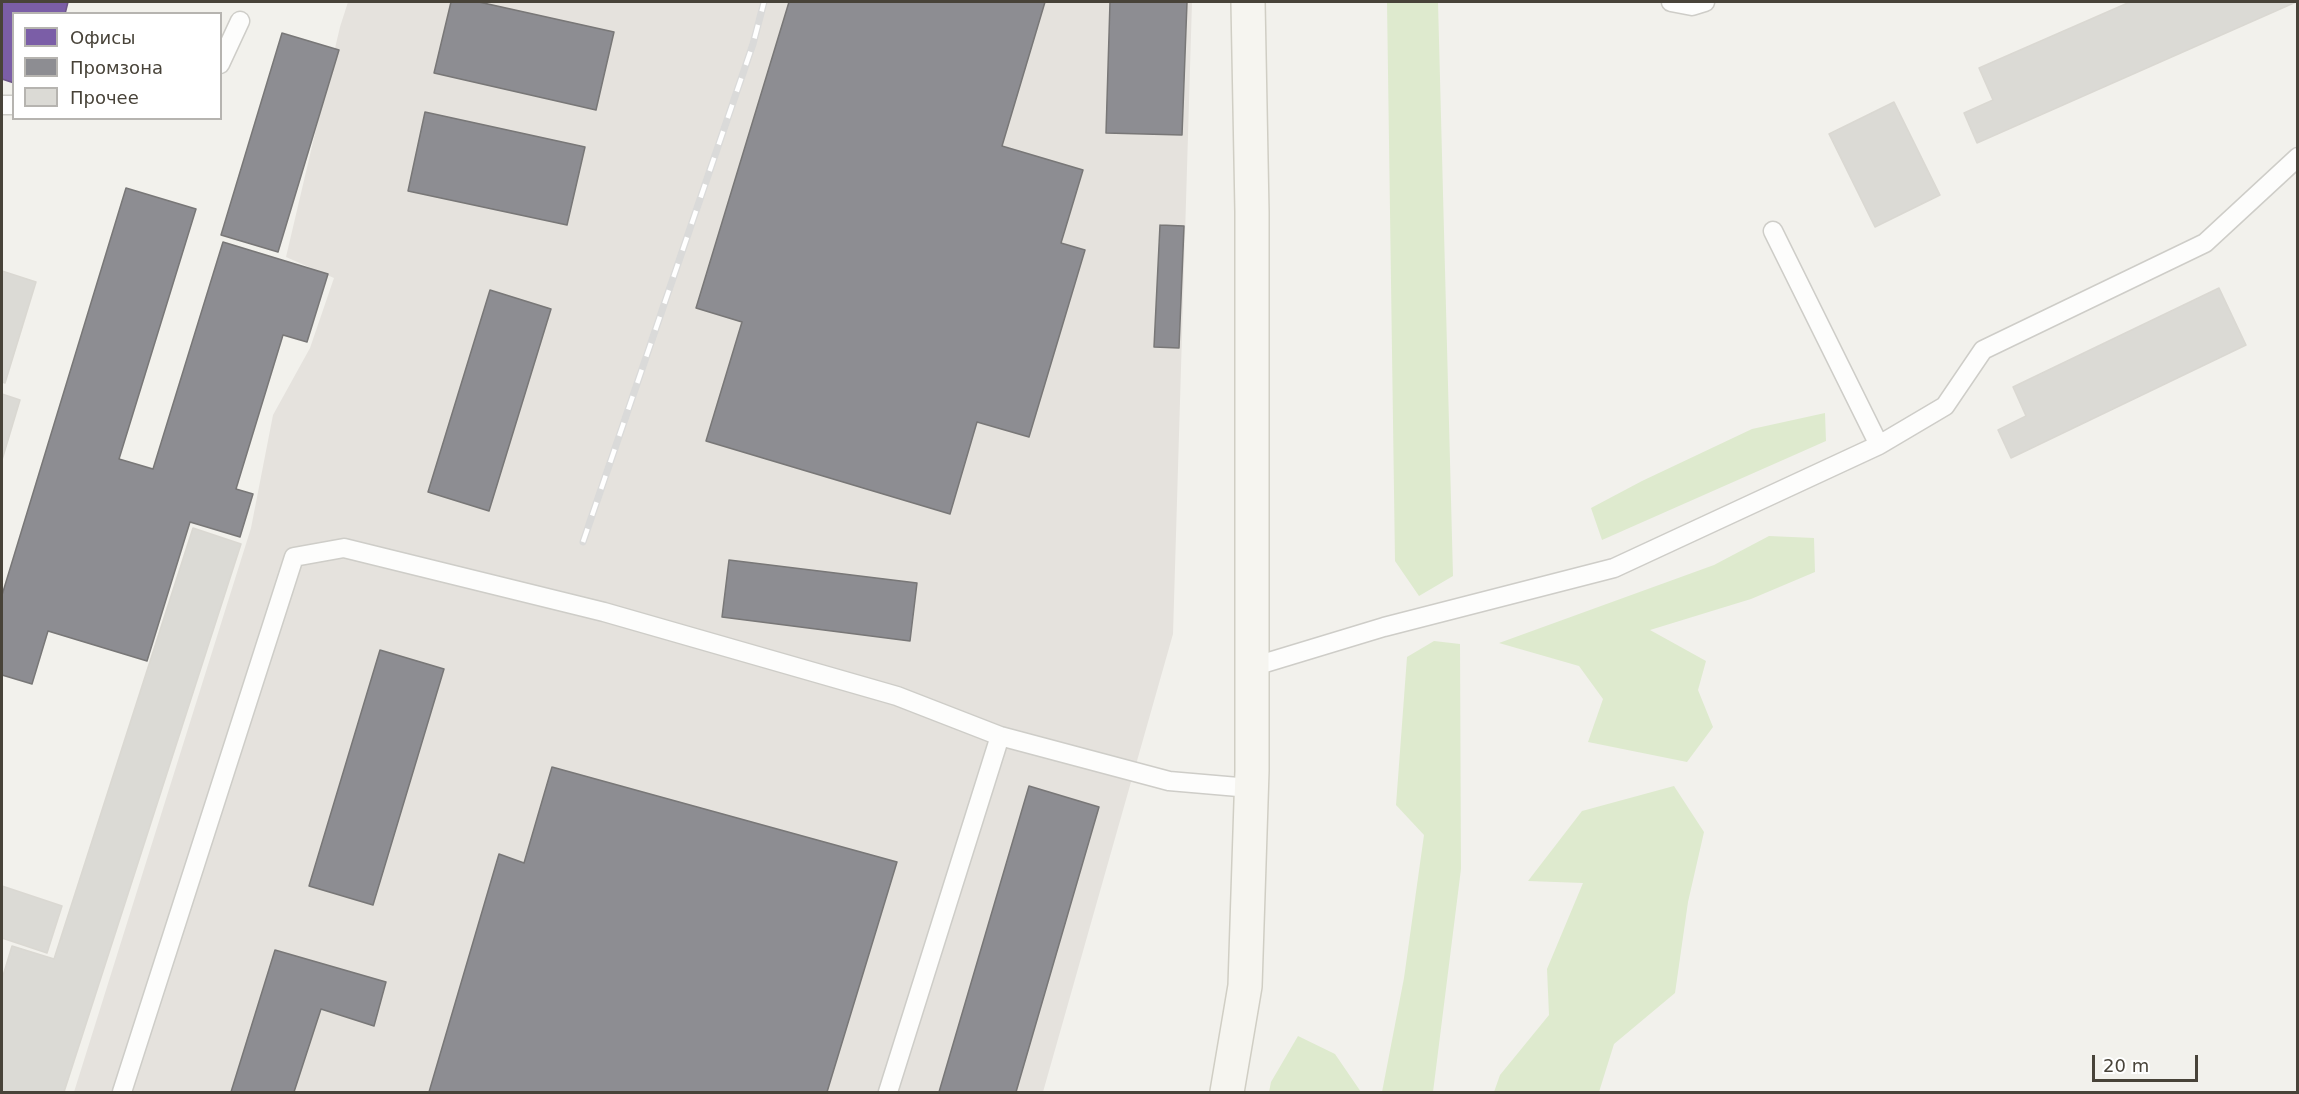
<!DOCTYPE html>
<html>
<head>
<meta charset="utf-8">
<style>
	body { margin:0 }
	#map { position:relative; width:2299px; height:1094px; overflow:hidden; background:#f2f1ec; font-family:"DejaVu Sans",sans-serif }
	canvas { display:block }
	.frame { position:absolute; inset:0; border:3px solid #484339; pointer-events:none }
	.legend { position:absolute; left:12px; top:12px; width:210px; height:108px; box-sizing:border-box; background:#fff; border:2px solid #b6b4b0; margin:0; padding:8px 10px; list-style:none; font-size:18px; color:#484339 }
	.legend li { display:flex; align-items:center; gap:12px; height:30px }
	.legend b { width:30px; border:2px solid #b6b4b0 }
	.scale { position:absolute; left:2092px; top:1055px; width:106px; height:27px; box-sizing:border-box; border:3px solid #484339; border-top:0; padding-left:8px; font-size:18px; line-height:21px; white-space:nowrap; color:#484339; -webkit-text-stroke:4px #fff; paint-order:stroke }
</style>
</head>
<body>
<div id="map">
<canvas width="2299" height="1094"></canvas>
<div class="frame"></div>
<ul class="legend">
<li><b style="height:16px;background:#7b5ea7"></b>Офисы</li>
<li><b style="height:16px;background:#8d8d92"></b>Промзона</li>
<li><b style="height:16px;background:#dbdad5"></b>Прочее</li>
</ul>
<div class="scale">20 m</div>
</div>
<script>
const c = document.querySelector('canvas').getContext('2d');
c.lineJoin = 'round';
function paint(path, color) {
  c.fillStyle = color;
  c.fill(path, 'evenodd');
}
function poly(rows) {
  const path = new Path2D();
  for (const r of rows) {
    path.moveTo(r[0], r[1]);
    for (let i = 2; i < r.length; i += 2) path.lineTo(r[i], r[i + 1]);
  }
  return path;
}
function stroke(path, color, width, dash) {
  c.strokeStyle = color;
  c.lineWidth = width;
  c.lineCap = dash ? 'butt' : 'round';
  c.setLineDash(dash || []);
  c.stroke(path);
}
paint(poly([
	[348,2,1192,2,1173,634,1043,1092,74,1092,251,528,273,415,310,348,334,278,286,257,340,27]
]), '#e5e2dd');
paint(poly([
	[1387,2,1438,2,1453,576,1419,596,1395,561],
	[1825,413,1826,441,1602,540,1591,508,1642,481,1752,429],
	[1769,536,1814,538,1815,572,1751,599,1650,630,1706,661,1698,690,1713,727,1687,762,1588,742,1603,699,1579,666,1499,643,1714,565],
	[1434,641,1460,644,1461,869,1433,1092,1382,1092,1404,978,1424,835,1396,805,1407,657],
	[1674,786,1704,832,1688,902,1675,993,1614,1044,1599,1092,1494,1092,1500,1075,1549,1015,1547,969,1583,883,1528,881,1582,811],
	[1298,1036,1335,1054,1361,1092,1269,1092,1271,1082]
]), '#deeace');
const offices = poly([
	[2,2,68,2,65,14,14,14,14,83,2,79,2,2]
]);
paint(offices, '#7b5ea7');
stroke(offices, '#6c5686', 1.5);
const industry = poly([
	[451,2,479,2,614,32,596,110,434,73,451,2],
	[789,2,1045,2,1002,146,1083,170,1061,243,1085,250,1029,437,977,422,950,514,706,441,742,322,696,308,789,2],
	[1110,2,1187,2,1182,135,1106,133,1110,2],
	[282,33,339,50,278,252,221,235,282,33],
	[425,112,585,147,567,225,408,191,425,112],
	[126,188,196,209,119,459,153,469,223,242,328,274,307,342,283,335,236,489,253,494,240,537,190,522,147,661,48,631,32,684,2,675,2,595,126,188],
	[1160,225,1184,226,1179,348,1154,347,1160,225],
	[490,290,551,309,489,511,428,492,490,290],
	[729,560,917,583,910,641,722,617,729,560],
	[380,650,444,669,373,905,309,886,380,650],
	[552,767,897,862,827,1092,429,1092,499,854,524,863,552,767],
	[1029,786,1099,807,1016,1092,939,1092,1029,786],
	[275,950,386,982,374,1026,321,1009,294,1092,231,1092,275,950]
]);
paint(industry, '#8d8d92');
stroke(industry, '#787777', 1.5);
const building = poly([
	[2130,2,2296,2,1977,143,1964,113,1993,100,1979,68,2130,2],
	[1894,102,1940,195,1875,227,1829,134,1894,102],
	[2,271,36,282,5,383,2,382,2,271],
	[2219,288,2246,345,2011,458,1998,430,2026,416,2013,387,2219,288],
	[2,394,20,400,2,460,2,394],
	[193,528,241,544,64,1092,2,1092,2,979,12,946,54,959,193,528],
	[2,886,62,906,47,953,2,938,2,886]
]);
paint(building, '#dbdad5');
stroke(building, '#dad8d2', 1.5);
const lane = poly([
	[1671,2,1692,6,1705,2],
	[220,64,240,21],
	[2,105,14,105],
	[1879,445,1945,406,1983,350,2205,243,2298,157],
	[1252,667,1384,627,1614,568,1879,445,1773,231],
	[122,1092,294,557,344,548,604,612,897,696,1000,736],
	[888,1092,1000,736,1169,781,1250,788]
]);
const secondary = poly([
	[1227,1092,1245,986,1252,771,1252,212,1248,2]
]);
stroke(lane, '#cecdc8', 21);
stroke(secondary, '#d0cec4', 36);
stroke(lane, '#fdfdfc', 18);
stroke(secondary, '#f6f5f0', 33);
const rail = poly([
	[583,542,753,44,764,2]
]);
stroke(rail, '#dadad9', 7);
stroke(rail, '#fff', 4.5, [14]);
</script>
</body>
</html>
